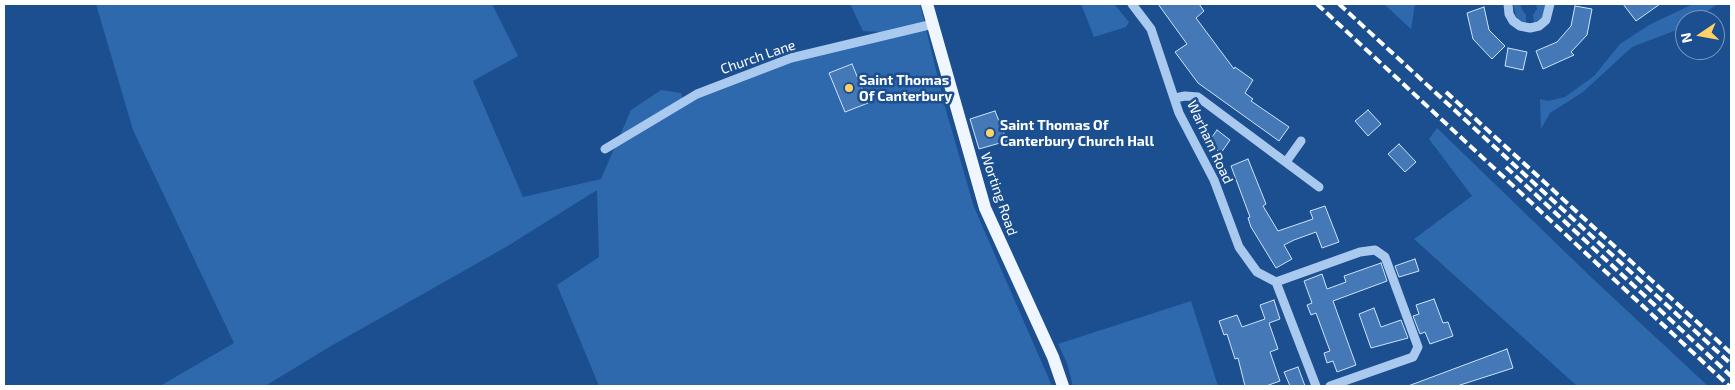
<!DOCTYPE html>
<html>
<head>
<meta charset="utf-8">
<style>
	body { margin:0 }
	#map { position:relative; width:1735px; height:390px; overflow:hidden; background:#1b4f8f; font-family:"Exo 2",sans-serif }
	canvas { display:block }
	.frame { position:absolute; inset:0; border:5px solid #fff; pointer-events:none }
	.north { position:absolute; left:1675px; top:10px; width:50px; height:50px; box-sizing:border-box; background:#1b4f8f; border:1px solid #7695bc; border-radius:50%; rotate:258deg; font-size:14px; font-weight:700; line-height:20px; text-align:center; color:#fff }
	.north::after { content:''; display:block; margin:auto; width:18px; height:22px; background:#ffd166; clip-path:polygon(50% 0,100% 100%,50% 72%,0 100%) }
</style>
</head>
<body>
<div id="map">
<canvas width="1735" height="390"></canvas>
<div class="frame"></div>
<div class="north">N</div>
</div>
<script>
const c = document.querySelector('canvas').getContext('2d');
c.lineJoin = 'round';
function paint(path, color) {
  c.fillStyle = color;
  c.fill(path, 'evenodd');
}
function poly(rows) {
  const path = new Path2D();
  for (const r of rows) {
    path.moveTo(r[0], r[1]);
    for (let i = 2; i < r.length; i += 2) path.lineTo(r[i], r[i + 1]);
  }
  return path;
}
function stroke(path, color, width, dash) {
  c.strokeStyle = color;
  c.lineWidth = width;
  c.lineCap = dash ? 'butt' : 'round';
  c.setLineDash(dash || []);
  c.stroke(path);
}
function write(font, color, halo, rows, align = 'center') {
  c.font = font + ' "Exo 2",sans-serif';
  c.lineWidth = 5;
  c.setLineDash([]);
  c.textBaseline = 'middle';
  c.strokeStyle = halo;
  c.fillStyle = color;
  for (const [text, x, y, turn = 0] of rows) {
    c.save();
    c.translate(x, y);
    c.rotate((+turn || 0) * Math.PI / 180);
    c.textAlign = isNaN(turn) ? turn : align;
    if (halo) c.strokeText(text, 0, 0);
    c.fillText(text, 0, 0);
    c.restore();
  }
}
paint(poly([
	[96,4,492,4,518,56,473,81,523,197,601,179,631,110,661,90,681,93,683,100,696,94,882,32,863,31,850,4,920,4,945,107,974,207,1052,386,599,386,557,285,599,257,597,190,506,247,331,346,265,386,160,386,234,343,133,130],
	[1081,4,1114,4,1129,22,1126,27,1094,37],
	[1384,4,1415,4,1411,29],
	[1513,4,1521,4,1521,8,1526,15,1526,23,1517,19],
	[1536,4,1545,4,1546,7,1544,16,1534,23,1533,15,1537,9],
	[1693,4,1718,4,1693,20,1685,20,1685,25,1674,31,1632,47,1583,92,1550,113,1541,129,1540,99,1548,101,1565,97,1594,76,1620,44,1649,25],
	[1437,128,1592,278,1708,386,1577,386,1414,239,1472,196,1429,139],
	[1191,301,1218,386,1073,386,1067,363,1058,344]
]), '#2e69ad');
const building = poly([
	[1158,4,1199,4,1204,11,1196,18,1234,69,1235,67,1253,80,1245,93,1253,99,1251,101,1289,127,1279,141,1198,83,1175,52,1187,44,1158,4],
	[1623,4,1660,4,1636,21,1623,4],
	[1575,6,1592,9,1587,35,1571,52,1574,55,1543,69,1536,51,1557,42,1571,26,1575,6],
	[1484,7,1489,30,1505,46,1492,59,1473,39,1467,13,1484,7],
	[1508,48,1527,52,1523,70,1505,66,1508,48],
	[852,64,868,103,845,112,829,73,852,64],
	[1368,110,1381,124,1368,136,1355,121,1368,110],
	[995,111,1007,141,979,149,970,119,995,111],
	[1217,130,1230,140,1221,153,1207,144,1217,130],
	[1399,144,1416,162,1405,172,1388,154,1399,144],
	[1248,159,1266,204,1263,206,1278,231,1313,219,1310,211,1325,206,1339,242,1322,248,1316,232,1294,240,1284,245,1292,259,1276,268,1251,227,1248,218,1250,217,1231,166,1248,159],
	[1415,259,1419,271,1399,277,1395,266,1415,259],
	[1381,263,1387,281,1333,301,1356,365,1337,372,1333,361,1327,363,1324,353,1330,351,1316,313,1311,315,1307,305,1312,303,1304,281,1322,274,1327,289,1346,282,1344,276,1381,263],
	[1434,299,1443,323,1448,322,1453,336,1430,344,1425,332,1420,334,1413,316,1419,314,1416,305,1434,299],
	[1274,300,1280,319,1269,323,1278,349,1270,352,1280,381,1266,386,1245,386,1238,358,1235,359,1227,334,1224,335,1219,321,1237,315,1242,327,1265,319,1260,305,1274,300],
	[1374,308,1381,327,1401,320,1408,338,1371,348,1359,314,1374,308],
	[1507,349,1513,368,1457,386,1408,386,1507,349],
	[1298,367,1305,386,1290,386,1284,372,1298,367]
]);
paint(building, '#4478b7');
stroke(building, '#cfe3fa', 1);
stroke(poly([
	[1132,4,1151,29,1179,113,1214,180,1239,247,1257,272,1276,282],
	[1508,4,1509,14,1513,21,1520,26,1530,28,1539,26,1546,20,1550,4],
	[1175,98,1185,96,1198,97,1319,187],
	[605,149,697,94,791,58,933,24],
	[1286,162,1301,141],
	[1276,282,1360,252,1375,250,1385,257,1418,347,1413,357,1330,386],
	[1276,282,1316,386]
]), '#a9c9ee', 9);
stroke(poly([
	[927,4,985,208,1053,357,1063,386]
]), '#f0f6ff', 12);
stroke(poly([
	[1317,4,1729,386],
	[1339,4,1731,364],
	[1446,92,1731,353],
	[1506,167,1731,376]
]), '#fff', 4, [9, 4]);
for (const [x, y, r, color] of [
	[849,88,5,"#ffd166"],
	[990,133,5,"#ffd166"]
]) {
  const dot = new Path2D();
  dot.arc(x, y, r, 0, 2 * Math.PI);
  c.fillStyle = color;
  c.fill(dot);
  stroke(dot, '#1b4f8f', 2);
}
write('14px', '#fff', '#1b4f8f', [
	["Church Lane",758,57,-19],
	["Warham Road",1210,142,65],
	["Worting Road",999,194,71]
]);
write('bold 14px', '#fff', '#1b4f8f', [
	["Saint Thomas",859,80],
	["Of Canterbury",859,96],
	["Saint Thomas Of",1000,125],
	["Canterbury Church Hall",1000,141]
], 'left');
</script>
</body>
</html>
